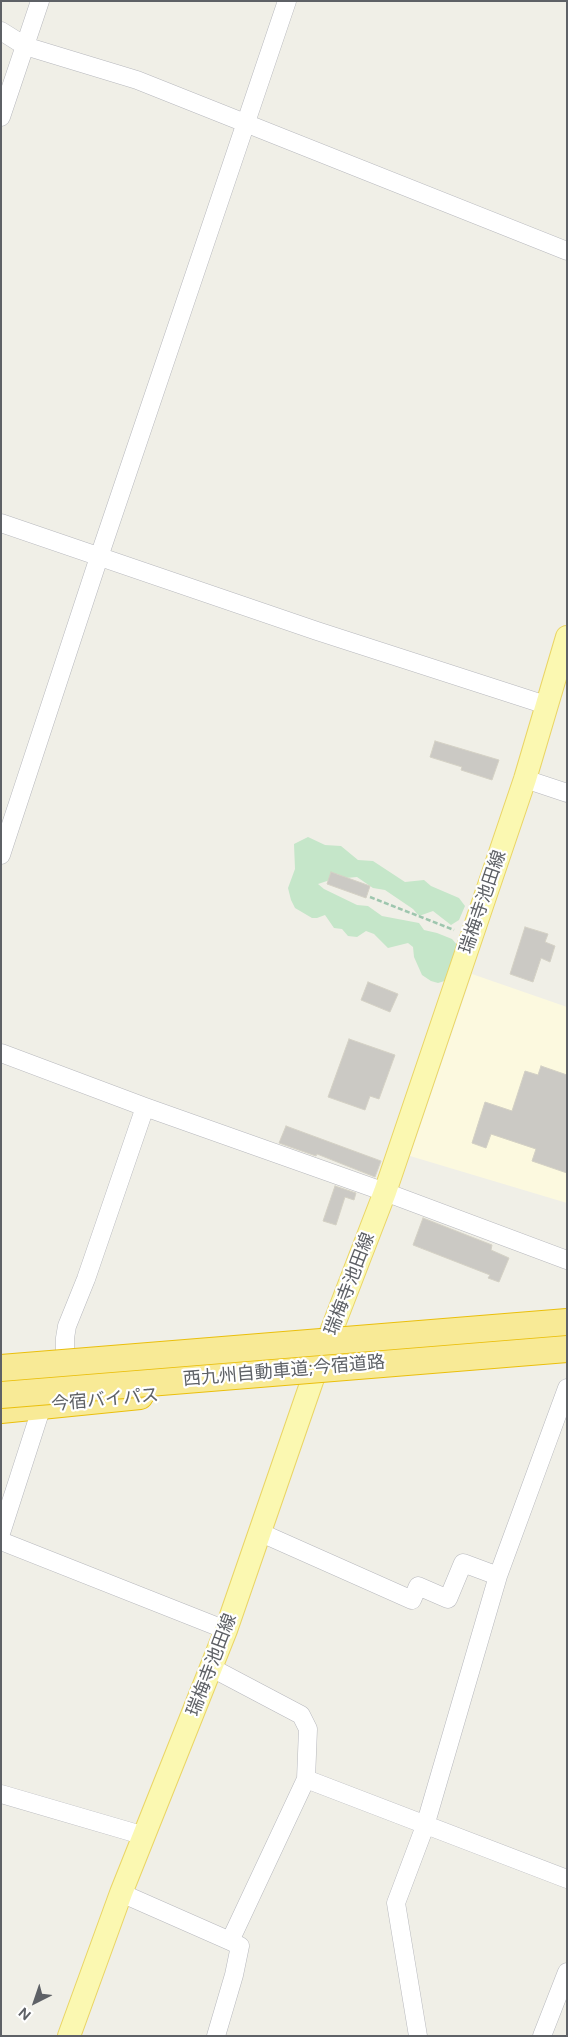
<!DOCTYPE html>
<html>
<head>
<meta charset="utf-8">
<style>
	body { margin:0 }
	#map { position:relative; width:568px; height:2037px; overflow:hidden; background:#f0efe7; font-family:Figtree,sans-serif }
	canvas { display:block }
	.frame { position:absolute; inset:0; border:2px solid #5e6166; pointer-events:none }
	.north { position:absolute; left:10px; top:1977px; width:50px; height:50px; -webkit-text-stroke:4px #fff; paint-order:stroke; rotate:221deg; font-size:14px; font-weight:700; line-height:20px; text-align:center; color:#5e6166 }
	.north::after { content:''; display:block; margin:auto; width:18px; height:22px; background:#5e6166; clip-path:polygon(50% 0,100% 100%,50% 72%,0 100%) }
</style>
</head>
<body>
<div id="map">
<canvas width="568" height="2037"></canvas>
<div class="frame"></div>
<div class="north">N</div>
</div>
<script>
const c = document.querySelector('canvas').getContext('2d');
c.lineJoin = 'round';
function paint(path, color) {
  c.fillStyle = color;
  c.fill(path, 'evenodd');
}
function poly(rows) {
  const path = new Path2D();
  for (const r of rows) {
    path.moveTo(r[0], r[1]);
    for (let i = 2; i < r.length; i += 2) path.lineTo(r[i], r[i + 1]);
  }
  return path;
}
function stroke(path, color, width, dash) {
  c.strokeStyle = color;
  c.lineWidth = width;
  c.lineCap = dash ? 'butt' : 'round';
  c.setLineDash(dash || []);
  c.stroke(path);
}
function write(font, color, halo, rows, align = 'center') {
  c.font = font + ' Figtree,"Noto Sans JP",sans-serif';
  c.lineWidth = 4.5;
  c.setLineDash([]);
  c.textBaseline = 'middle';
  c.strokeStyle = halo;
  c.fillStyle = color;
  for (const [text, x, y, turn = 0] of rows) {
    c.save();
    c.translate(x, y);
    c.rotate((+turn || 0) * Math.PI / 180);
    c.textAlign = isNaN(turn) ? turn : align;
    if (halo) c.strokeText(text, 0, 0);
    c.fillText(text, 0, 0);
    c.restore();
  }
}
paint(poly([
	[472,974,567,1007,567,1203,410,1156]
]), '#fcf9df');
paint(poly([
	[308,837,325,845,341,846,358,860,373,861,405,882,424,880,431,886,459,898,465,906,459,920,451,925,433,911,419,916,413,909,385,890,373,888,357,877,346,878,337,874,333,879,318,884,324,889,357,905,368,906,382,916,419,923,424,930,437,933,452,939,459,947,448,980,438,983,431,981,422,975,414,957,413,947,408,943,388,948,374,934,366,931,357,937,348,936,342,929,334,928,325,915,317,918,312,918,295,908,291,900,288,888,295,869,294,844]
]), '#c5e6c9');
const building = poly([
	[435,741,499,760,492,780,461,770,462,767,430,757,435,741],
	[331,872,370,886,366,898,327,884,331,872],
	[525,927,548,934,545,942,555,946,550,962,541,958,533,982,510,974,525,927],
	[368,982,398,994,390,1012,361,1000,368,982],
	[349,1039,395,1055,379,1099,370,1096,365,1110,328,1097,349,1039],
	[541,1066,567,1075,567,1173,532,1161,536,1149,491,1134,486,1148,472,1143,485,1102,512,1111,525,1071,538,1075,541,1066],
	[286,1126,381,1161,375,1177,317,1154,316,1156,279,1143,286,1126],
	[335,1186,356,1193,354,1200,345,1197,336,1225,323,1221,335,1186],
	[423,1218,492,1245,491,1250,509,1258,499,1282,488,1278,490,1275,413,1245,423,1218]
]);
paint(building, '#cbc9c4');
stroke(building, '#d4d1c5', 1);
const minor = poly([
	[1,31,25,46,137,80,567,251],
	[1,117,40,1],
	[1,523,317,631,546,705],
	[525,779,567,793],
	[1,855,99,557,287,1],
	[1,1053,145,1107,385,1192,567,1260],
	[65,1355,65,1338,67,1326,86,1279,145,1107],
	[259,1532,412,1600,418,1586,448,1599,463,1563,498,1576],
	[1,1533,42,1406],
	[1,1541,226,1630],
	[306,1779,567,1879],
	[1,1794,145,1836],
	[121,1893,230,1941,306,1779,308,1729,301,1715,212,1668],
	[216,2036,234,1975,240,1946,230,1941],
	[418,2036,396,1903,425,1826,498,1576,567,1388],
	[542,2036,567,1972]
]);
const major = poly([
	[69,2036,121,1893,226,1630,312,1381,385,1192,525,779,567,637]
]);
const highway = poly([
	[1,1410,140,1396]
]);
stroke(minor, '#b7b8bd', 19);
stroke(major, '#ead565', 24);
stroke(highway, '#eabf0c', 28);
stroke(poly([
	[370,897,454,930]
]), '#9ec6ae', 2.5, [5, 2.5]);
stroke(minor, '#fff', 18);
stroke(major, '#fbf8b1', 22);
stroke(highway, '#f8ea96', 26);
const highwayBridge = poly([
	[1,1368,567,1322],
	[1,1395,567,1349]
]);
stroke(highwayBridge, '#eabf0c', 28, []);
stroke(highwayBridge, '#f8ea96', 26);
write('18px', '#5e6166', '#fff', [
	["瑞梅寺池田線",483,902,-71],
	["瑞梅寺池田線",350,1284,-69],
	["西九州自動車道;今宿道路",284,1371,-5],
	["今宿バイパス",105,1400,-5],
	["瑞梅寺池田線",212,1665,-69]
]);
</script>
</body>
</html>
